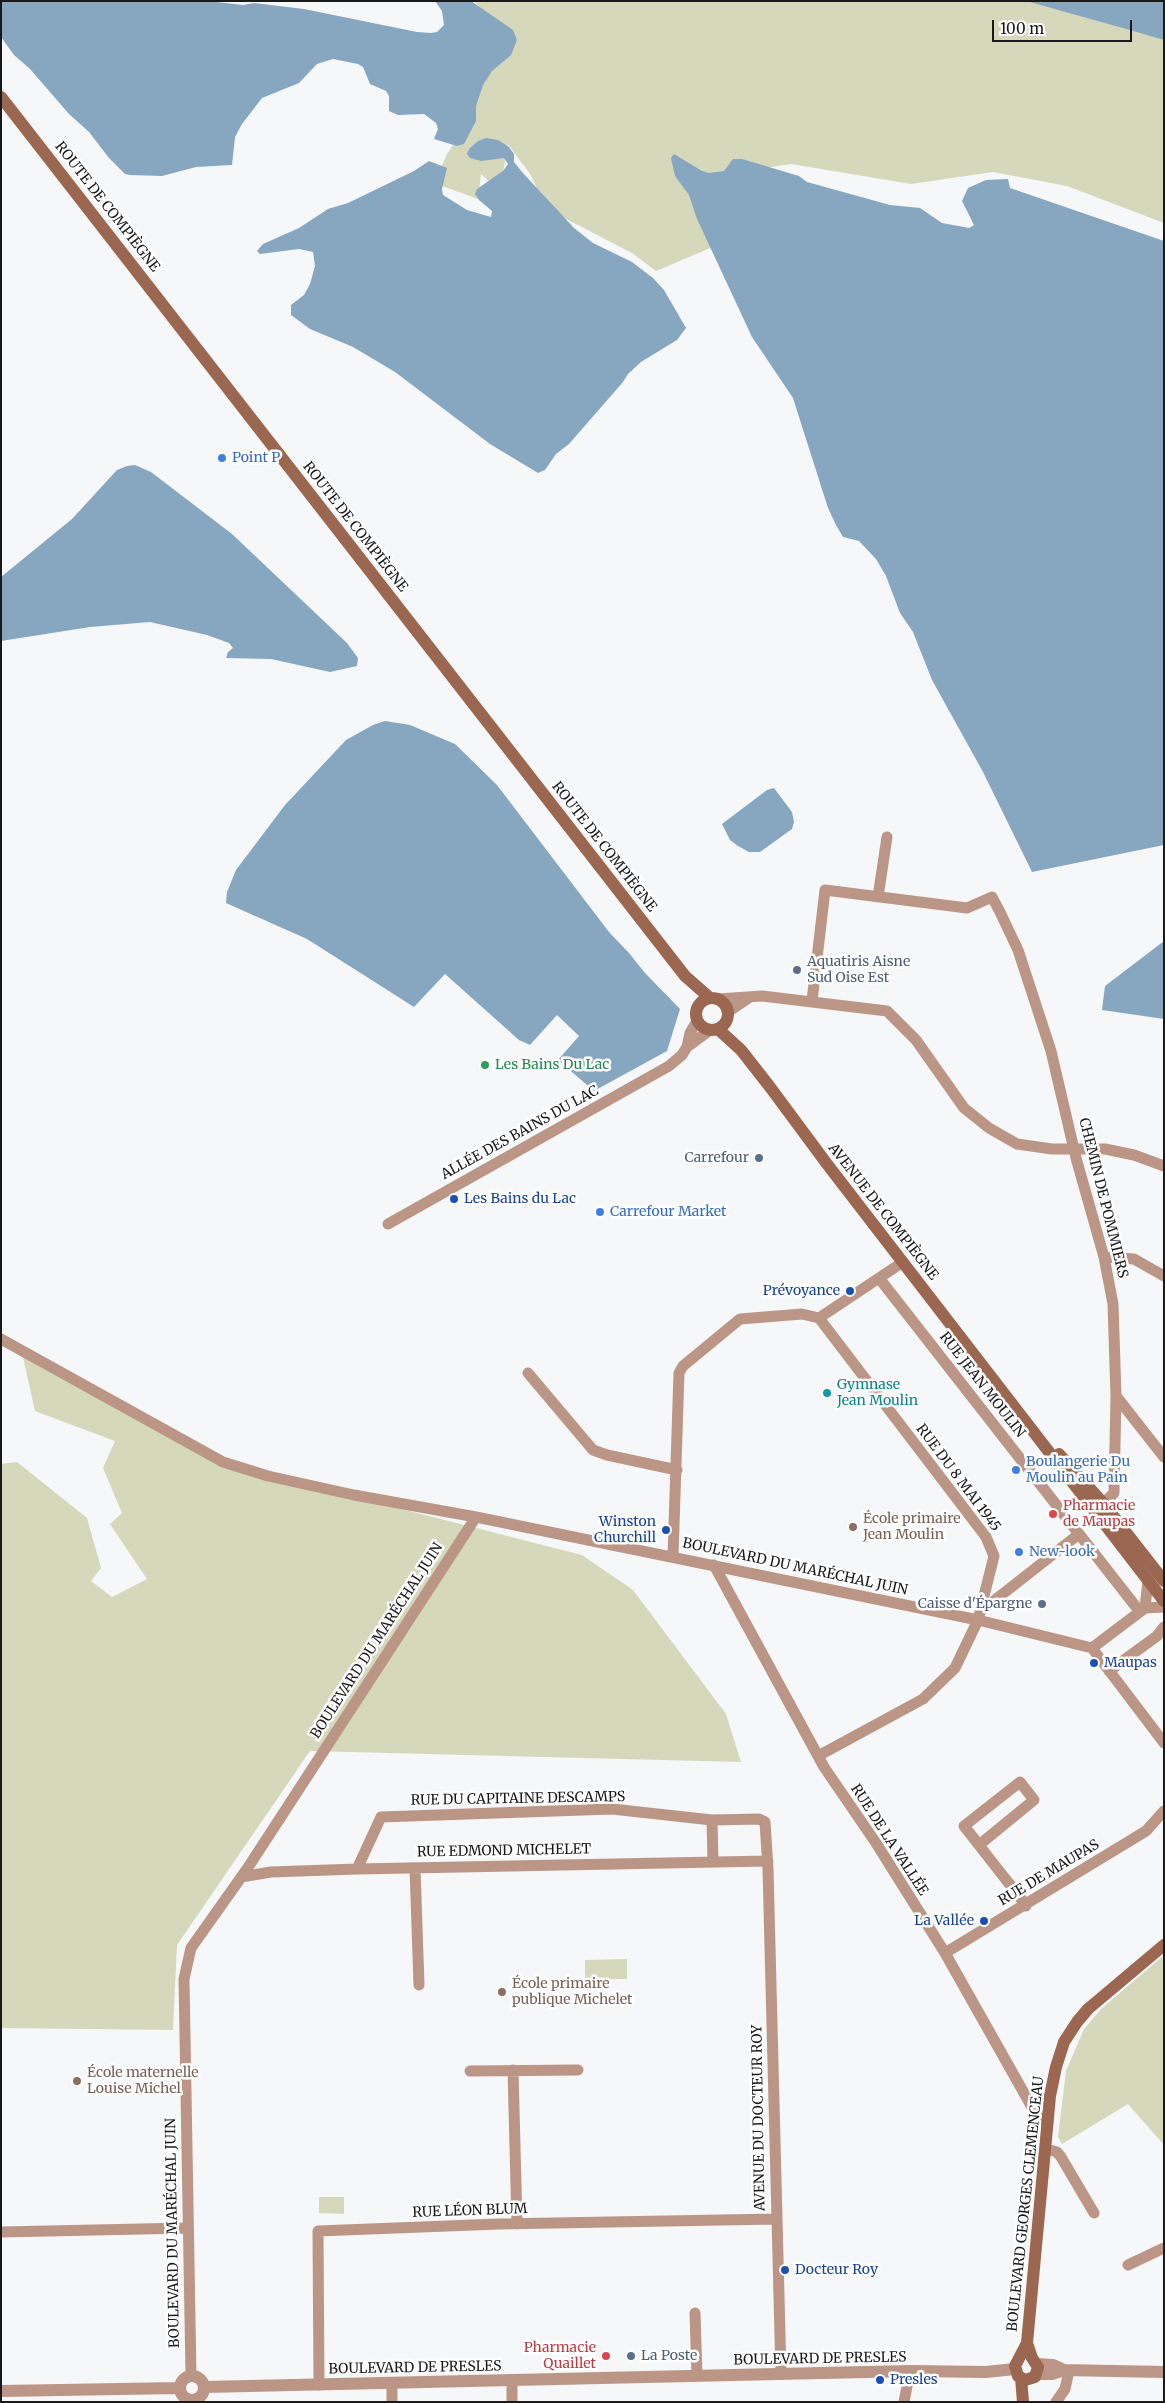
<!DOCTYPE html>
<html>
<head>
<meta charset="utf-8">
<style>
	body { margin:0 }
	#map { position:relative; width:1165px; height:2403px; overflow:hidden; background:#f5f7f8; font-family:Merriweather,serif }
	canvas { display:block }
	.frame { position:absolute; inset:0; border:2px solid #19191a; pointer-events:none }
	.scale { position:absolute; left:992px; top:20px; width:140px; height:22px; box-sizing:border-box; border:2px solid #19191a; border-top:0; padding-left:6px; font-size:15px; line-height:18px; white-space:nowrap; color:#19191a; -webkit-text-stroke:4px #fff; paint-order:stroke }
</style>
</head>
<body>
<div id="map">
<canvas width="1165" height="2403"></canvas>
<div class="frame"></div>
<div class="scale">100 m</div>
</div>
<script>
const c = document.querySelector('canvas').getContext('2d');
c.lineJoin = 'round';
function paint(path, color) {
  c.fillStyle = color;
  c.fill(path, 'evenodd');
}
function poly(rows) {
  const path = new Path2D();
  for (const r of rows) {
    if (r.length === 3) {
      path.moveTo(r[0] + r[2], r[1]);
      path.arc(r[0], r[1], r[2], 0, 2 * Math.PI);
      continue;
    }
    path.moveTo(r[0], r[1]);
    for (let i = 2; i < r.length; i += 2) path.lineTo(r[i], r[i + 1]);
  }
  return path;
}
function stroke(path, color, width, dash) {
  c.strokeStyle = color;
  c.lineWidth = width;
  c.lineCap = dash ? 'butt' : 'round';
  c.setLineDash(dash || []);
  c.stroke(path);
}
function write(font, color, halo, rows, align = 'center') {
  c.font = font + ' Merriweather,serif';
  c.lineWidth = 5;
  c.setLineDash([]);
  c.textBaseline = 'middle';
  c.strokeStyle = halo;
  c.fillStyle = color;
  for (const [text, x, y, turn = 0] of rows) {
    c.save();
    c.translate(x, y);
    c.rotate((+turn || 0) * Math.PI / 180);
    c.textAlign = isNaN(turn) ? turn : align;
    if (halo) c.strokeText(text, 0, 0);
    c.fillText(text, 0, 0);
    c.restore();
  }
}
paint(poly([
	[475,1,1164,1,1164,223,1067,186,993,172,911,184,791,164,689,179,715,246,656,271,632,253,547,209,530,174,508,144,500,191,481,174,478,199,434,183,447,154,469,121,496,36],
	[23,1357,209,1460,582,1555,633,1590,726,1714,741,1762,310,1751,177,1945,173,2030,1,2028,1,1464,17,1462,87,1518,101,1568,91,1581,112,1597,147,1579,110,1524,122,1513,103,1468,115,1441,35,1411],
	[1164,1955,1164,2145,1128,2104,1062,2144,1058,2137,1066,2071,1084,2029,1101,2009],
	[627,1959,627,1979,585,1979,585,1960],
	[319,2197,344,2197,344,2214,319,2213]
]), '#d6d8bc');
paint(poly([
	[1,1,208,1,243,5,254,3,304,9,417,32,431,33,437,32,444,25,442,11,435,1,471,1,513,30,517,40,511,55,492,71,483,85,476,106,476,121,464,144,457,146,434,139,438,129,436,123,424,114,398,115,389,111,389,96,386,91,370,84,363,67,358,64,333,59,317,64,299,83,262,98,242,124,235,137,232,165,196,167,162,176,130,175,125,174,109,158,89,132,69,114,30,69,14,55,1,37],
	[1026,1,1164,1,1164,40,1130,30],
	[486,138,498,140,509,147,514,154,514,162,522,172,574,228,593,243,632,262,653,278,664,290,686,328,677,340,641,362,628,374,623,382,569,444,556,454,545,470,538,473,490,444,395,372,353,347,310,329,291,315,291,305,304,295,310,284,315,266,313,252,299,249,260,254,257,251,263,244,299,228,328,209,348,203,414,171,429,161,447,168,442,189,443,195,467,210,491,217,492,211,479,200,475,194,477,189,503,171,508,164,504,158,481,161,470,158,467,154,469,149,478,141],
	[674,154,702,171,709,173,724,171,733,159,742,159,799,176,807,182,890,205,920,208,942,223,969,228,974,225,962,201,968,188,986,180,1008,179,1010,188,1164,241,1164,845,1032,872,983,772,932,680,913,632,900,613,886,576,876,559,859,541,843,537,836,525,828,508,793,398,752,337,697,219,689,195,675,176,671,158],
	[135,465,151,472,232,534,347,643,358,658,357,666,330,672,271,659,226,658,228,652,233,648,229,643,207,635,150,622,90,627,1,641,1,577,72,519,117,470,127,466],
	[385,721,410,725,455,744,497,785,609,932,629,953,645,973,680,1009,667,1051,594,1091,558,1060,579,1036,557,1015,530,1045,519,1040,445,974,414,1007,307,939,226,903,227,892,236,870,285,805,346,740,373,725],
	[774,788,792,812,794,822,792,829,760,852,749,852,738,846,730,840,722,824,767,790],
	[1164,941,1164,1019,1102,1010,1105,986]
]), '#87a6c0');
stroke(poly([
	[878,897,887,837],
	[718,999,762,996,887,1011,916,1040,964,1108,989,1128,1017,1144,1052,1149,1105,1149,1134,1155,1164,1166],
	[812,1001,825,890,967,908,992,897,1000,912,1018,950,1051,1051,1076,1158,1104,1257,1113,1304,1116,1396,1114,1493,1098,1509],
	[728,1012,750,997],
	[687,1047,690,1033,697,1021],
	[388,1224,669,1066,682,1055,687,1047,710,1030],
	[1104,1257,1134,1259,1164,1276],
	[879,1278,1140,1612],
	[1,1339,223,1462,268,1476,354,1495,476,1517],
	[528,1373,593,1450,607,1455,677,1470],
	[1116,1396,1164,1457],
	[673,1556,679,1373,683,1366,740,1319,802,1314,819,1318,903,1262],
	[714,1565,824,1767,876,1843,945,1953,1037,2116,1048,2123],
	[1145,1608,1148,1580],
	[981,1611,1079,1534],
	[1092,1648,1164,1743],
	[1092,1648,1145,1608,1164,1607],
	[1109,1671,1157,1636,1164,1627],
	[818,1756,923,1699,955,1668,978,1620,994,1556,986,1537,819,1318],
	[712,1820,759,1819,765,1822,768,1869,781,2374],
	[979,1845,1034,1800,1020,1782,964,1826,979,1845,989,1858,1022,1900,1026,1906],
	[415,1868,419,1985],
	[357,1869,381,1817,612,1809,712,1820,713,1862],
	[241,1877,271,1872,357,1869,768,1861],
	[945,1953,1146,1831,1164,1811],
	[513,2070,517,2224],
	[470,2071,578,2070],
	[1046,2149,1057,2152,1061,2157,1094,2213],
	[1,2232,188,2228],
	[1128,2265,1164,2248],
	[695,2313,697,2376],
	[191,2375,184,1979,191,1948,247,1869,476,1517,978,1620,1092,1648],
	[512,2380,512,2402],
	[392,2383,392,2402],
	[319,2385,318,2231,499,2224,777,2219],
	[904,2402,910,2371],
	[1056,2402,1065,2389,1069,2371]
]), '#bb9686', 11);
stroke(poly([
	[1037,2364,1053,2365,1064,2370,1164,2372],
	[1037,2374,1052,2374,1064,2370],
	[192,2388,12],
	[205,2387,910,2371,986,2372,1015,2369],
	[1,2391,180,2388]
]), '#bb9686', 12);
stroke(poly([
	[1,97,685,976,710,998],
	[712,1014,16],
	[718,1029,741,1050,770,1087,827,1164,1164,1601],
	[1059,1454,1103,1503,1164,1581],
	[1027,2343,1032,2358,1038,2367,1035,2377,1025,2380,1018,2376,1015,2366,1027,2343,1050,2096,1056,2067,1064,2042,1077,2022,1088,2009,1164,1945],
	[1021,2378,1023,2402]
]), '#9b6750', 12);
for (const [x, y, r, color] of [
	[222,458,5,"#3f7fe0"],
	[797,970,5,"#5c6f8a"],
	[485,1065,5,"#2e9e5b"],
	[759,1158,5,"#5c6f8a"],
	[454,1199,5,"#1a4fb4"],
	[600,1212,5,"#3f7fe0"],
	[850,1291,5,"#1a4fb4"],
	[827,1393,5,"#0f9aa8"],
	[1016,1470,5,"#3f7fe0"],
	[1053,1514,5,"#e0444e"],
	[853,1527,5,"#8d6e63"],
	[666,1530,5,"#1a4fb4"],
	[1019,1552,5,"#3f7fe0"],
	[1042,1604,5,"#5c6f8a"],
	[1094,1663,5,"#1a4fb4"],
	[984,1921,5,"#1a4fb4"],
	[502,1992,5,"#8d6e63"],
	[77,2081,5,"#8d6e63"],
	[785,2270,5,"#1a4fb4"],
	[606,2356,5,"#e0444e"],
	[631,2356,5,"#5c6f8a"],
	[880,2380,5,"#1a4fb4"]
]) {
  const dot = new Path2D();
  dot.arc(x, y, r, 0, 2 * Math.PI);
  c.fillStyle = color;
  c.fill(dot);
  stroke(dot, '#fff', 2);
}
write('14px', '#19191a', '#fff', [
	["ROUTE DE COMPIÈGNE",107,207,52],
	["ROUTE DE COMPIÈGNE",355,527,52],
	["ROUTE DE COMPIÈGNE",604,847,52],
	["ALLÉE DES BAINS DU LAC",520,1133,-29],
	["CHEMIN DE POMMIERS",1103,1198,76],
	["AVENUE DE COMPIÈGNE",883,1212,52],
	["RUE JEAN MOULIN",982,1385,52],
	["RUE DU 8 MAI 1945",958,1478,53],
	["BOULEVARD DU MARÉCHAL JUIN",795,1567,12],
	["BOULEVARD DU MARÉCHAL JUIN",377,1641,-57],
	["RUE DU CAPITAINE DESCAMPS",518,1799,-1],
	["RUE DE LA VALLÉE",889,1840,57],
	["RUE EDMOND MICHELET",504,1851,-1],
	["RUE DE MAUPAS",1049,1873,-31],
	["AVENUE DU DOCTEUR ROY",759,2118,-91],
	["BOULEVARD GEORGES CLEMENCEAU",1026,2204,-84],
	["RUE LÉON BLUM",470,2211,-2],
	["BOULEVARD DU MARÉCHAL JUIN",173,2233,-91],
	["BOULEVARD DE PRESLES",820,2359,-1],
	["BOULEVARD DE PRESLES",415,2368,-1]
]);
write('14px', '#366cbe', '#fff', [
	["Point P",232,458],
	["Carrefour Market",610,1212],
	["Boulangerie Du",1026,1462],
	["Moulin au Pain",1026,1478],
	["New-look",1029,1552]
], 'left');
write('14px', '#4e5e75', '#fff', [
	["Aquatiris Aisne",807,962],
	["Sud Oise Est",807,978],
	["Carrefour",749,1158,"right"],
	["Caisse d'Épargne",1032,1604,"right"],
	["La Poste",641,2356]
], 'left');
write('14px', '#27864d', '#fff', [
	["Les Bains Du Lac",495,1065]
], 'left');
write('14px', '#164399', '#fff', [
	["Les Bains du Lac",464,1199],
	["Prévoyance",840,1291,"right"],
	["Winston",656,1522,"right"],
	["Churchill",656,1538,"right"],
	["Maupas",1104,1663],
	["La Vallée",974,1921,"right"],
	["Docteur Roy",795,2270],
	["Presles",890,2380]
], 'left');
write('14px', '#0d838f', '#fff', [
	["Gymnase",837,1385],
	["Jean Moulin",837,1401]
], 'left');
write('14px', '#be3a42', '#fff', [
	["Pharmacie",1063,1506],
	["de Maupas",1063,1522],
	["Pharmacie",596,2348,"right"],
	["Quaillet",596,2364,"right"]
], 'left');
write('14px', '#785e54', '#fff', [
	["École primaire",863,1519],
	["Jean Moulin",863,1535],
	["École primaire",512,1984],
	["publique Michelet",512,2000],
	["École maternelle",87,2073],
	["Louise Michel",87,2089]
], 'left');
</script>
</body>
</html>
